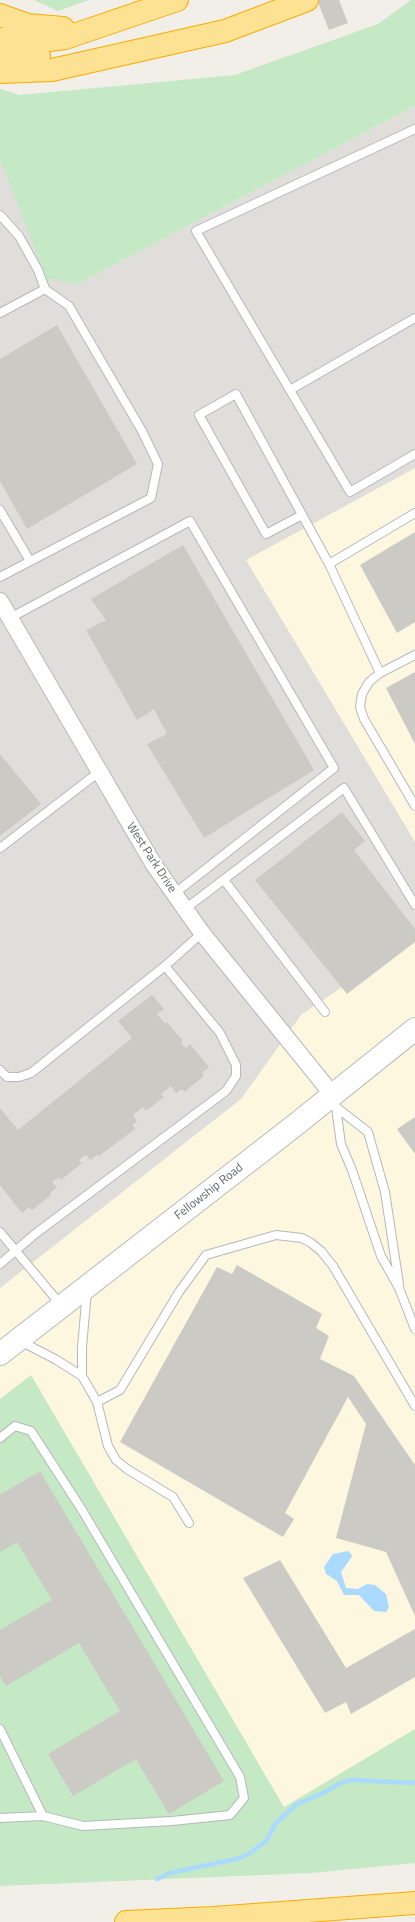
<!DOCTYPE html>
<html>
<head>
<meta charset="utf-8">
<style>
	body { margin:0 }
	canvas { display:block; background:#f1efe8 }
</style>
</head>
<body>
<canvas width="415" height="1922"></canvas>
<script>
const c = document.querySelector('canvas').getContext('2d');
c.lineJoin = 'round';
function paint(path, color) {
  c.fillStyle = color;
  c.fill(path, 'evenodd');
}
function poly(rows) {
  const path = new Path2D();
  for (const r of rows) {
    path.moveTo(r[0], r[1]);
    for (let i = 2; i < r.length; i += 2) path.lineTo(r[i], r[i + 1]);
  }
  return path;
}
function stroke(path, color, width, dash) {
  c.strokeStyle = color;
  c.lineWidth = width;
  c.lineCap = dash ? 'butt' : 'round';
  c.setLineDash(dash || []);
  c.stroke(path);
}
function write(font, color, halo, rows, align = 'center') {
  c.font = font + ' "Titillium Web",sans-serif';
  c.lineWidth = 4;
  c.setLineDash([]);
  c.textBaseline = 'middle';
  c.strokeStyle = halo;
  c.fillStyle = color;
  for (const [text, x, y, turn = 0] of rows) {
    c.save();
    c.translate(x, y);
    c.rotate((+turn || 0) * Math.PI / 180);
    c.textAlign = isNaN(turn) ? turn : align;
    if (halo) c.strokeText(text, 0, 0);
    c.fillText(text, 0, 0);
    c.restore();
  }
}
paint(poly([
	[415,24,415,1847,0,1864,0,138,133,137]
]), '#fef7e0');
paint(poly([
	[415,106,415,468,246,560,415,842,415,937,301,1015,241,1099,0,1288,0,164,2,163,78,284]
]), '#e0deda');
paint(poly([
	[34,0,89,0,58,11],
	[411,0,415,0,415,106,78,284,46,278,2,163,0,164,0,89,20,95,235,75,378,24],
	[31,1375,284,1807,415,1729,415,1863,311,1873,0,1886,0,1399]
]), '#c5e8c5');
paint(poly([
	[348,1551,352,1555,351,1558,341,1572,346,1588,358,1589,367,1584,375,1585,386,1594,389,1607,386,1612,374,1611,359,1595,344,1595,337,1581,326,1574,324,1567,333,1554]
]), '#aadaff');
stroke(poly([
	[157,1879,170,1873,240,1858,250,1853,266,1841,276,1823,297,1804,321,1794,343,1782,352,1780,415,1783]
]), '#aadaff', 4.5);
paint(poly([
	[317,0,339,0,348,23,329,30],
	[57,325,137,464,27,529,0,481,0,359],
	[415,532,415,622,397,633,360,565],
	[183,545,314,770,204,838,147,744,167,734,154,709,137,720,86,630,106,620,91,599],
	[415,672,415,744,386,688],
	[0,754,41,804,0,836],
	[342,812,365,841,354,850,415,929,415,942,347,994,255,880],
	[152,995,164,1009,157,1014,165,1024,167,1022,183,1041,181,1043,186,1048,190,1044,209,1067,202,1073,204,1076,184,1092,182,1089,176,1093,171,1086,161,1094,164,1097,146,1111,143,1107,133,1115,137,1121,132,1125,135,1129,99,1156,98,1154,90,1160,86,1155,79,1160,82,1163,61,1180,59,1177,52,1182,57,1187,50,1193,51,1195,32,1210,29,1207,22,1213,0,1185,0,1108,18,1130,132,1038,118,1021],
	[415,1117,415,1154,397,1129],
	[237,1265,322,1314,316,1328,329,1336,320,1359,354,1376,415,1465,415,1616,386,1552,336,1538,366,1424,348,1397,285,1513,294,1519,283,1537,120,1442,217,1267,232,1274],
	[40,1471,224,1781,169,1814,136,1759,73,1796,48,1754,120,1711,79,1643,6,1686,0,1676,0,1630,52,1600,17,1542,0,1552,0,1495],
	[280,1560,346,1668,415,1629,415,1677,351,1714,346,1702,325,1713,243,1578]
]), '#cccac5');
const lane = poly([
	[415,129,196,231,350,492,415,454],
	[0,215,19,236,38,270,45,289],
	[0,313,45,289,69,306,142,431,158,464,151,498,0,577],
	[290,390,415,318],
	[0,510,30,561],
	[415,513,329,564,380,673,415,655],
	[302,515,266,534,199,415,236,394,329,564],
	[10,618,190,521,334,768,174,894],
	[380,673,369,682,362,694,360,707,364,719,415,806],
	[0,848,99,772],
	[224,880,325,1012],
	[185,909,344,788,415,905],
	[0,1070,7,1077,19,1077,31,1073,165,966,202,933],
	[333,1097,336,1107,341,1144,352,1170,381,1256,399,1288,415,1329],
	[336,1107,368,1132,385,1192,399,1284],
	[0,1232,61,1305],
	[0,1264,35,1234,226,1091,236,1076,236,1065,220,1033,165,966],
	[20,1341,55,1359,82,1376,82,1347,87,1291],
	[82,1376,97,1402],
	[0,1438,15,1426,31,1431,82,1510,240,1777,244,1798,230,1815,172,1821,83,1826,43,1816],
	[189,1523,173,1497,127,1469,116,1460,108,1446,97,1402,120,1390,179,1292,206,1255,276,1235,302,1238,311,1243,321,1251,333,1266,415,1406],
	[0,1729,43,1816,0,1818]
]);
const street = poly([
	[0,601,154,865,202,933,332,1094]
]);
const secondary = poly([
	[0,1354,294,1126,415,1029]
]);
const highway = poly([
	[0,15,28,25,63,28],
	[0,39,42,41,65,38,177,0],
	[0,54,39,56],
	[0,72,52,70,225,31,307,0],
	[126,1922,214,1918,415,1903]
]);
stroke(lane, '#b5b8bc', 10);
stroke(street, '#b5b8bc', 18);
stroke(secondary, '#b6babf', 24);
stroke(highway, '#f9ab00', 24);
stroke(lane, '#fff', 8);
stroke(street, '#fff', 16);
stroke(secondary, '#fff', 22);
stroke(highway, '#fde293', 22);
write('12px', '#5f6368', '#fff', [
	["West Park Drive",151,858,57],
	["Fellowship Road",209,1192,-38]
]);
</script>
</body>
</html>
